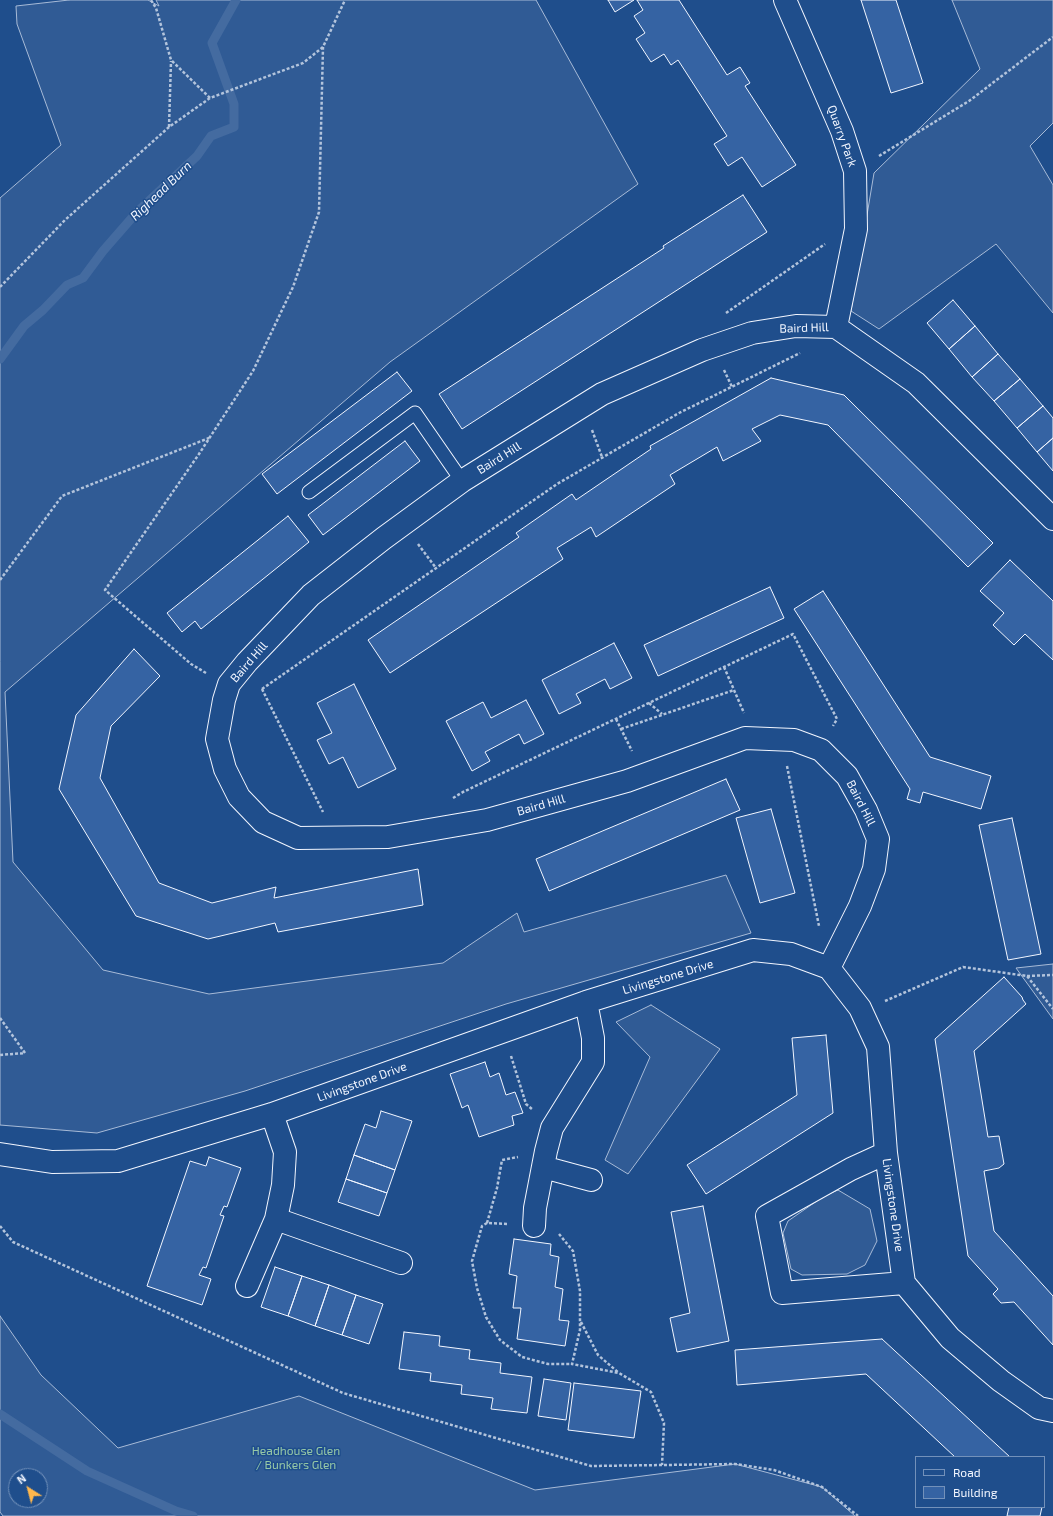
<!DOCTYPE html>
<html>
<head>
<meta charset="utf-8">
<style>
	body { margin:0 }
	#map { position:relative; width:1053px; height:1516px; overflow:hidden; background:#1f4e8c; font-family:"Exo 2",sans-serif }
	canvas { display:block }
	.legend { position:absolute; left:915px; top:1456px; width:130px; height:52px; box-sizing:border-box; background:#1f4e8c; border:1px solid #7391ba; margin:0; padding:5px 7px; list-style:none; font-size:12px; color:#f2f6ff }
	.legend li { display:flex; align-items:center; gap:8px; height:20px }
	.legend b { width:20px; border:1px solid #7391ba }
	.north { position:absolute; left:8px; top:1468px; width:40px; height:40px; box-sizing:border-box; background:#1f4e8c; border:1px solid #7391ba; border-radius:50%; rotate:324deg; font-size:11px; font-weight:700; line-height:16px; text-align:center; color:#f2f6ff }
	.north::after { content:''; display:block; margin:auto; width:14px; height:18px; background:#ffb74d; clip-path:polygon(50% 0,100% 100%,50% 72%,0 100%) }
</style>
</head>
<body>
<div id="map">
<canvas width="1053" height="1516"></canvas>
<ul class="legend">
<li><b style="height:5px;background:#1f4e8c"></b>Road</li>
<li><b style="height:11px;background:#3563a3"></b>Building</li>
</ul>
<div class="north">N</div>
</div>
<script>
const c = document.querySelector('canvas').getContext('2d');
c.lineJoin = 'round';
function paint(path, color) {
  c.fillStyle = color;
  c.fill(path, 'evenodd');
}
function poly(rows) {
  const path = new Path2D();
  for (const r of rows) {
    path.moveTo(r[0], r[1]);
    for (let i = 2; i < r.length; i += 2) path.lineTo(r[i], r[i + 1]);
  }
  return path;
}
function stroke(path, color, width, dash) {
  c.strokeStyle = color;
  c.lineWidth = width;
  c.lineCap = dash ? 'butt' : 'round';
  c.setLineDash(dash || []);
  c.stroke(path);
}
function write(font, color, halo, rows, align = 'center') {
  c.font = font + ' "Exo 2",sans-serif';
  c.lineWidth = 3;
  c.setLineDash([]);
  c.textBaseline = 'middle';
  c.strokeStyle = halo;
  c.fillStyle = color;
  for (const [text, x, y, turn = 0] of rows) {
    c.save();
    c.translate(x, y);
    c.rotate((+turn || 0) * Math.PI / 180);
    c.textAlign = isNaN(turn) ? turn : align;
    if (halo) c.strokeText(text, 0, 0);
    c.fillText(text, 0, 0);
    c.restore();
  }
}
const built = poly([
	[69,0,148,0,159,6,156,0,536,0,638,184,390,362,5,692,13,862,103,970,209,994,443,963,517,913,524,932,726,875,751,933,506,1004,245,1091,97,1133,0,1125,0,198,61,145,17,24,16,6,69,0],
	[952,0,1053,0,1053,123,1030,146,1053,185,1053,313,996,244,879,329,851,311,874,173,980,69,952,0],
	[1053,964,1053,1019,1016,968,1053,964],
	[651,1005,720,1049,628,1174,605,1160,650,1057,616,1022,651,1005],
	[838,1190,870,1209,877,1241,865,1265,847,1274,802,1275,791,1269,783,1233,788,1221,824,1196,838,1190],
	[0,1316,41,1375,118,1448,299,1396,535,1490,735,1464,822,1487,855,1516,3,1516,0,1512,0,1316],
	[16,1476,40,1476,40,1500,16,1500,16,1476]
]);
paint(built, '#305b95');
stroke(built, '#a8bbd7', 1);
stroke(poly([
	[0,359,24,326,43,310,67,285,83,278,103,251,137,212,197,156,211,136,234,127,234,104,212,43,236,0],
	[0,1414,87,1471,176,1511,193,1516]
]), '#446ba0', 9);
const building = poly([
	[608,0,634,0,615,12,608,0],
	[637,0,679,0,727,75,740,67,750,83,745,86,796,165,762,187,742,157,728,166,714,144,727,136,678,60,671,65,664,54,651,62,636,39,645,33,634,16,643,10,637,0],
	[861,0,896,0,923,83,891,93,861,0],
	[743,195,767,232,462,429,439,394,664,248,663,246,743,195],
	[953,300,975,326,949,349,927,323,953,300],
	[975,326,998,354,972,377,949,349,975,326],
	[998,354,1020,379,994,401,972,377,998,354],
	[397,372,412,391,277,494,262,474,397,372],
	[771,378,844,395,993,543,968,567,828,425,780,415,752,429,761,441,723,461,717,447,670,475,675,484,596,537,591,527,557,548,563,559,390,673,368,640,519,537,516,533,572,494,576,500,651,449,650,446,771,378],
	[1020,379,1043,406,1017,428,994,401,1020,379],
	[1043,406,1053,418,1053,438,1037,452,1017,428,1043,406],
	[1053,438,1053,471,1037,452,1053,438],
	[405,441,420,461,323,535,308,515,405,441],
	[288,516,309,542,201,629,195,621,182,632,167,613,288,516],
	[1010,560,1053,601,1053,660,1025,634,1014,645,993,625,1004,613,980,591,1010,560],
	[770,587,784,618,658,676,644,645,770,587],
	[823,591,930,757,991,776,981,809,923,792,920,803,907,799,910,789,794,609,823,591],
	[614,643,632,678,610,689,605,679,576,694,581,703,559,714,542,680,614,643],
	[134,649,160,676,111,726,100,778,159,883,212,903,276,887,274,898,418,869,423,905,278,932,275,923,208,939,136,916,59,789,76,715,134,649],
	[354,684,396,769,358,788,343,757,329,764,317,740,332,733,317,703,354,684],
	[526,700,544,734,524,744,519,734,485,752,490,761,472,771,446,721,483,702,491,718,526,700],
	[726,779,740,810,549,891,536,859,726,779],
	[771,809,795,893,760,903,736,818,771,809],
	[1012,818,1041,954,1008,960,979,825,1012,818],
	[1004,977,1022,997,1023,1000,1026,1004,974,1051,988,1137,999,1136,1004,1164,999,1168,984,1171,994,1231,1053,1296,1053,1345,1014,1302,1001,1303,993,1294,998,1289,968,1256,935,1039,1004,977],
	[826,1035,833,1113,706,1194,687,1165,797,1095,792,1038,826,1035],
	[485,1062,490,1077,499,1073,506,1095,515,1092,523,1113,512,1116,514,1125,479,1137,468,1105,462,1108,450,1074,485,1062],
	[381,1111,412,1121,395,1170,354,1155,365,1124,376,1128,381,1111],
	[354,1155,395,1170,387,1193,346,1179,354,1155],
	[209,1157,241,1168,227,1207,224,1206,220,1215,224,1216,206,1268,203,1267,199,1275,211,1279,202,1305,147,1286,190,1161,206,1166,209,1157],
	[346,1179,387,1193,379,1216,338,1202,346,1179],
	[703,1206,729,1341,677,1352,670,1318,690,1313,671,1212,703,1206],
	[514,1239,551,1244,550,1255,559,1257,555,1287,563,1289,559,1320,569,1321,565,1346,517,1339,521,1308,513,1308,517,1276,509,1274,514,1239],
	[275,1267,302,1276,288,1316,261,1307,275,1267],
	[302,1276,329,1285,315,1326,288,1316,302,1276],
	[329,1285,356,1295,342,1335,315,1326,329,1285],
	[356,1295,383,1304,369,1344,342,1335,356,1295],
	[404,1332,440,1336,439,1346,470,1350,469,1359,501,1363,500,1373,532,1377,527,1413,491,1409,493,1398,461,1394,462,1385,430,1381,431,1373,399,1369,404,1332],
	[882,1339,1010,1457,955,1457,866,1374,737,1385,735,1350,882,1339],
	[544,1379,571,1383,566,1420,538,1416,544,1379],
	[574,1383,641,1391,634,1438,568,1430,574,1383],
	[1009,1507,1042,1507,1040,1516,1007,1516,1009,1507]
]);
paint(building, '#3563a3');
stroke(building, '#f2f6ff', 1);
const lane = poly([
	[309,492,415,413,462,481]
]);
const street = poly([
	[785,0,842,131,855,171,856,229,836,327],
	[829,968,860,906,874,869,878,839,866,810,847,776,821,750,794,740,745,738,627,781,487,820,388,837,298,838,263,822,239,797,225,769,217,739,224,700,229,684,247,662,311,595,384,538,462,481,602,394,702,350,752,333,796,326,836,327,916,383,1053,519],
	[886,1153,851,1169,767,1216,782,1293,904,1283],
	[0,1154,52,1162,118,1161,272,1114,586,1002,753,950,791,954,829,968,860,1008,878,1047,886,1153,904,1283,950,1338,1001,1381,1039,1408,1053,1411],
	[543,1167,591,1180],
	[276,1219,401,1263],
	[534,1226,535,1208,546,1151,552,1128,593,1062,593,1038,586,1002],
	[247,1286,276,1219,283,1185,285,1152,272,1114]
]);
stroke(lane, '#f2f6ff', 15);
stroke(street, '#f2f6ff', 24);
stroke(poly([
	[151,0,156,8,171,60,210,98],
	[169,127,171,61],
	[879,156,969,101,1053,37],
	[0,287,65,220,169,127,210,98,303,63,323,47,345,0],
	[726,313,825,244],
	[724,370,732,387],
	[592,430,602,457],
	[418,544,436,568],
	[0,580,62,496,209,438],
	[724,667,744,713],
	[206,673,191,664,105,590,199,454,253,371,293,287,319,212,323,47],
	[262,689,557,484,679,413,800,353],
	[262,689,323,812],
	[649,703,662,714],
	[616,719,632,751],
	[621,729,734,690],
	[787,766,819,926],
	[453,798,463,792,793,634,837,719,833,726],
	[1027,976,1053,975],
	[885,1001,963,967,1027,976,1053,1009],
	[0,1018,25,1053,0,1055],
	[511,1056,526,1104,533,1110],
	[487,1223,497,1188,502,1160,518,1157],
	[507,1224,487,1223,482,1226,472,1261,477,1288,486,1317,500,1340,522,1357,548,1364,572,1364],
	[0,1226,13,1242,343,1393,591,1466,735,1464,774,1470,822,1487,858,1516],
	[559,1234,573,1251,580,1291,580,1330,572,1364,619,1373,651,1392,664,1423,662,1465],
	[581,1322,598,1355,619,1373]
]), '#b3c4dc', 2.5, [3, 2]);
stroke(lane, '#1f4e8c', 13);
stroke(street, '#1f4e8c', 22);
write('12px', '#f2f6ff', '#1f4e8c', [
	["Quarry Park",842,136,70],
	["Baird Hill",804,328,-2],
	["Baird Hill",499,458,-32],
	["Baird Hill",249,662,-49],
	["Baird Hill",861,803,63],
	["Baird Hill",541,805,-16],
	["Livingstone Drive",668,977,-17],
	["Livingstone Drive",362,1082,-20],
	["Livingstone Drive",893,1205,82]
]);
write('12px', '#97c8a6', '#1f4e8c', [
	["Headhouse Glen",296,1451],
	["/ Bunkers Glen",296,1465]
]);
write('italic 13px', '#f2f6ff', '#1f4e8c', [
	["Righead Burn",161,191,-44]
]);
</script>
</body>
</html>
